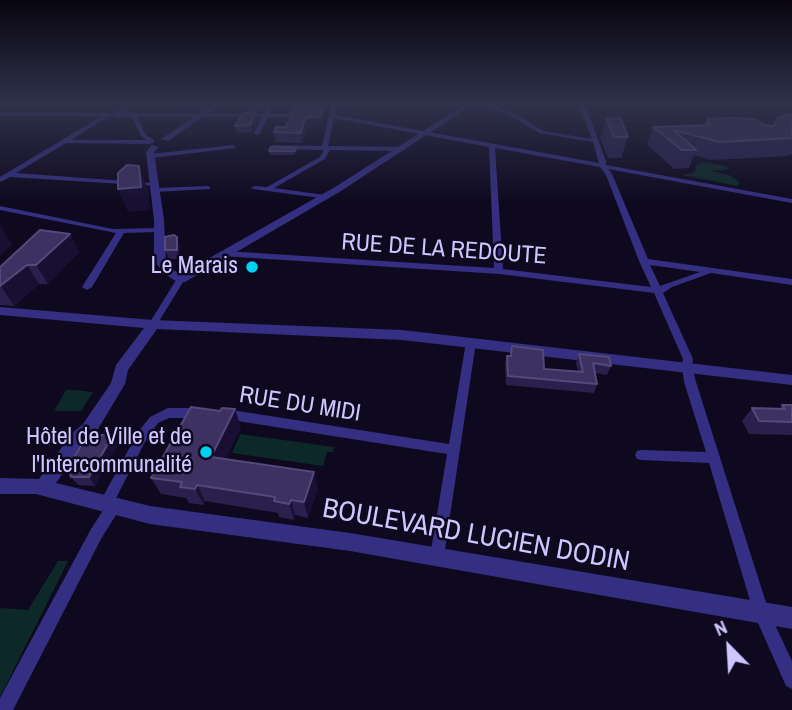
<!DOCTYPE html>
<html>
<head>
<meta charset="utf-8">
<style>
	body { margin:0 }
	#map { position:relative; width:792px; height:710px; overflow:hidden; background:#0e091e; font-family:"Archivo Narrow",sans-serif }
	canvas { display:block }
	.north { position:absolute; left:694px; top:612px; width:70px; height:70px; -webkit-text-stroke:5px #0e091e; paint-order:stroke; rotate:336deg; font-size:19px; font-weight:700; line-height:28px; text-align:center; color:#cec6ff }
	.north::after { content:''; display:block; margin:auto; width:24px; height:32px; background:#cec6ff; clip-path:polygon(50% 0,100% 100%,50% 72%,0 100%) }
</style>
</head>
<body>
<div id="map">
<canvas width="792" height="710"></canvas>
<div class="north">N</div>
</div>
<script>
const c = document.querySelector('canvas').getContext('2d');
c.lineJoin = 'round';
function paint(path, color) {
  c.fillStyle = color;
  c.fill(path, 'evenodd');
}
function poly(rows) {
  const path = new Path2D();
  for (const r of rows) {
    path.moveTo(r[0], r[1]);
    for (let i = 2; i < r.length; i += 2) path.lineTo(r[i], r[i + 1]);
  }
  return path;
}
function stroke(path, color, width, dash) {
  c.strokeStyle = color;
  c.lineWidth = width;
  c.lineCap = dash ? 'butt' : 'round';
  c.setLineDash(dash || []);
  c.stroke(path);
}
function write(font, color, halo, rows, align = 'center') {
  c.font = font + ' "Archivo Narrow",sans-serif';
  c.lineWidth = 5;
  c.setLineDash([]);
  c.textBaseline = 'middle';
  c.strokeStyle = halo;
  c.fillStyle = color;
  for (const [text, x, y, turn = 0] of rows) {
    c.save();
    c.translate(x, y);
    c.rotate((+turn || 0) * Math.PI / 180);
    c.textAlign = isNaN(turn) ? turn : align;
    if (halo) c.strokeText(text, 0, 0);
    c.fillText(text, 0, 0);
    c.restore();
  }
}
paint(poly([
	[703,162,725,166,729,169,711,171,729,175,740,182,738,186,682,175,692,173,696,170,695,166],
	[66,390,75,390,93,392,81,411,54,411],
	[240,434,334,447,333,452,327,452,323,466,232,453],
	[58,561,68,561,0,697,0,608,28,610]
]), '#0c2828');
paint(poly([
	[177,105,193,105,214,109,211,111,177,105],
	[268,105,274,105,269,114,289,114,292,105,298,105,293,117,268,117,260,133,257,135,254,133,262,117,137,117,146,135,154,140,154,142,150,144,66,143,16,173,153,183,155,184,155,186,10,177,0,182,0,177,102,116,0,116,0,112,264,114,268,105],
	[109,116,132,117,141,136,147,140,71,140,109,116],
	[331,105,337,105,335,115,599,163,593,142,539,133,511,116,484,105,492,105,515,114,543,131,592,139,579,105,585,105,606,161,606,165,792,199,792,203,608,169,612,174,648,259,792,279,792,285,711,273,672,287,663,293,693,359,692,367,696,382,769,612,792,661,792,689,786,686,754,614,709,463,641,460,637,459,635,455,637,451,641,450,706,452,684,382,682,367,683,359,654,293,499,274,222,256,222,252,225,251,494,268,489,147,334,118,328,146,401,147,404,149,401,151,330,150,325,159,274,188,325,195,329,197,328,199,253,189,251,188,255,186,267,187,320,157,324,150,273,149,270,147,273,145,322,146,331,105],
	[495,148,600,167,606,175,639,261,651,287,503,269,495,148],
	[650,265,700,272,660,286,650,265],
	[233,145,235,146,235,148,151,158,148,156,151,154,233,145],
	[208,186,210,187,210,189,155,192,151,190,155,188,208,186],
	[0,206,113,229,157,228,161,230,157,232,124,233,92,287,87,290,82,287,116,233,0,210,0,206],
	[181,276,185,279,156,326,150,326,148,324,150,322,178,277,181,276],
	[471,338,476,342,444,556,442,561,437,563,432,561,430,556,447,454,225,419,221,417,219,414,221,411,225,409,449,444,466,342,471,338],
	[168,408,202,408,206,410,208,413,206,416,202,418,169,418,158,423,146,440,115,500,119,502,121,506,119,510,101,539,13,710,0,710,0,698,91,529,104,509,101,508,99,504,138,432,150,417,168,408]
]), '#342f82');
paint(poly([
	[120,105,127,105,129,108,120,118,114,118,114,114,121,108,120,105],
	[212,105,220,105,168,141,161,139,212,105],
	[464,105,472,105,341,191,185,282,177,282,165,274,154,261,154,220,146,152,152,145,159,147,154,152,164,220,166,261,173,270,181,274,335,187,464,105],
	[0,307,153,320,402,330,792,375,792,385,402,340,157,329,128,370,125,384,95,434,84,443,56,483,150,506,350,533,792,607,792,629,350,551,150,524,36,494,0,494,0,478,39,479,72,433,83,424,111,383,116,365,144,328,0,315,0,307]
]), '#342f82');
paint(poly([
	[248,105,265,105,265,106,262,111,249,111],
	[296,105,327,105,321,125,307,128,302,143,275,142,274,132,286,127],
	[256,113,258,120,252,132,237,133,235,126],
	[792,114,792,154,788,156,711,160,694,155,689,168,674,169,647,144,653,127,704,125,707,119,774,126],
	[606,118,628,137,621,158,608,158,600,138],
	[296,148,295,155,270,155,269,151],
	[70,234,79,252,48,284,39,284,14,306,0,305,0,267],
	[180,246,180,259,169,259,165,250],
	[512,346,544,369,578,372,576,363,579,354,611,366,607,375,595,373,597,384,594,393,506,385,505,364,507,356,510,356],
	[782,405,792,405,792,435,749,434,742,421,752,408,779,409],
	[241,427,225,459,318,489,308,518,295,515,294,520,279,517,278,513,205,501,204,505,189,503,186,498,161,494,151,478],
	[113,435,118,444,95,486,78,485,71,477]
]), '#2a204e');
paint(poly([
	[324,105,327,105,321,125,307,128,302,143,301,133,305,118],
	[256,113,258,120,252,132,250,125],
	[139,166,148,189,150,210,128,212,118,189],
	[1,226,12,245,0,255,0,227],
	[70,234,79,252,48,284,36,265],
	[177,237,180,246,180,259,177,250],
	[27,265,39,284,14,306,1,286],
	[235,409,241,427,218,474,211,457],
	[113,435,118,444,95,486,89,477],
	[314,472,318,489,308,518,304,502],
	[197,485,205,501,204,505,195,489],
	[291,500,295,515,294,520,289,504]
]), '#180f33');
const building = poly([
	[296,105,324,105,321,116,305,118,301,133,274,132,276,127,286,127,296,105],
	[243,113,256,113,250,125,235,126,243,113],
	[788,114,792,114,792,138,719,142,674,130,696,150,682,150,653,127,710,125,706,122,711,122,707,119,733,118,755,119,765,125,774,126,778,118,788,114],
	[606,118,621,119,628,137,614,137,606,118],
	[271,147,296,148,295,151,269,151,271,147],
	[127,165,139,166,141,187,118,189,118,173,127,165],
	[40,230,70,234,36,265,27,265,0,286,0,267,40,230],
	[174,235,177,237,177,250,165,250,165,237,174,235],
	[512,346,543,350,544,369,583,372,579,354,609,357,611,366,593,363,597,384,508,376,507,356,511,356,512,346],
	[782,405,792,405,792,422,759,421,752,408,785,409,782,405],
	[191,407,220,411,222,408,235,409,211,457,314,472,304,502,291,500,289,504,274,501,275,497,197,485,195,489,180,487,182,482,151,478,191,407],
	[96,435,113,435,89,477,71,477,68,467,84,441,96,435]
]);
paint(building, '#3c3161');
stroke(building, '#53497a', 2);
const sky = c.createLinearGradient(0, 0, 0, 204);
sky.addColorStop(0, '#080510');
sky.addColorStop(0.51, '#30324c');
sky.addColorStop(1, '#30324c00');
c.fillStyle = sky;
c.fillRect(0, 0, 792, 204);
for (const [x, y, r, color] of [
	[252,267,7,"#00d3f1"],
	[206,452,7,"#00d3f1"]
]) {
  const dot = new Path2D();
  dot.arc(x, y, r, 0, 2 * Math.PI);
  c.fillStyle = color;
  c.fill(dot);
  stroke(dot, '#0e091e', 2.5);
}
write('24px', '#cec6ff', '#0e091e', [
	["RUE DE LA REDOUTE",444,250,4],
	["RUE DU MIDI",300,405,9]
]);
write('24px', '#cec6ff', '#0e091e', [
	["Le Marais",238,267],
	["Hôtel de Ville et de",192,438],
	["l'Intercommunalité",192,466]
], 'right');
write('28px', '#cec6ff', '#0e091e', [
	["BOULEVARD LUCIEN DODIN",476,536,10]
]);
</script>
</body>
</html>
